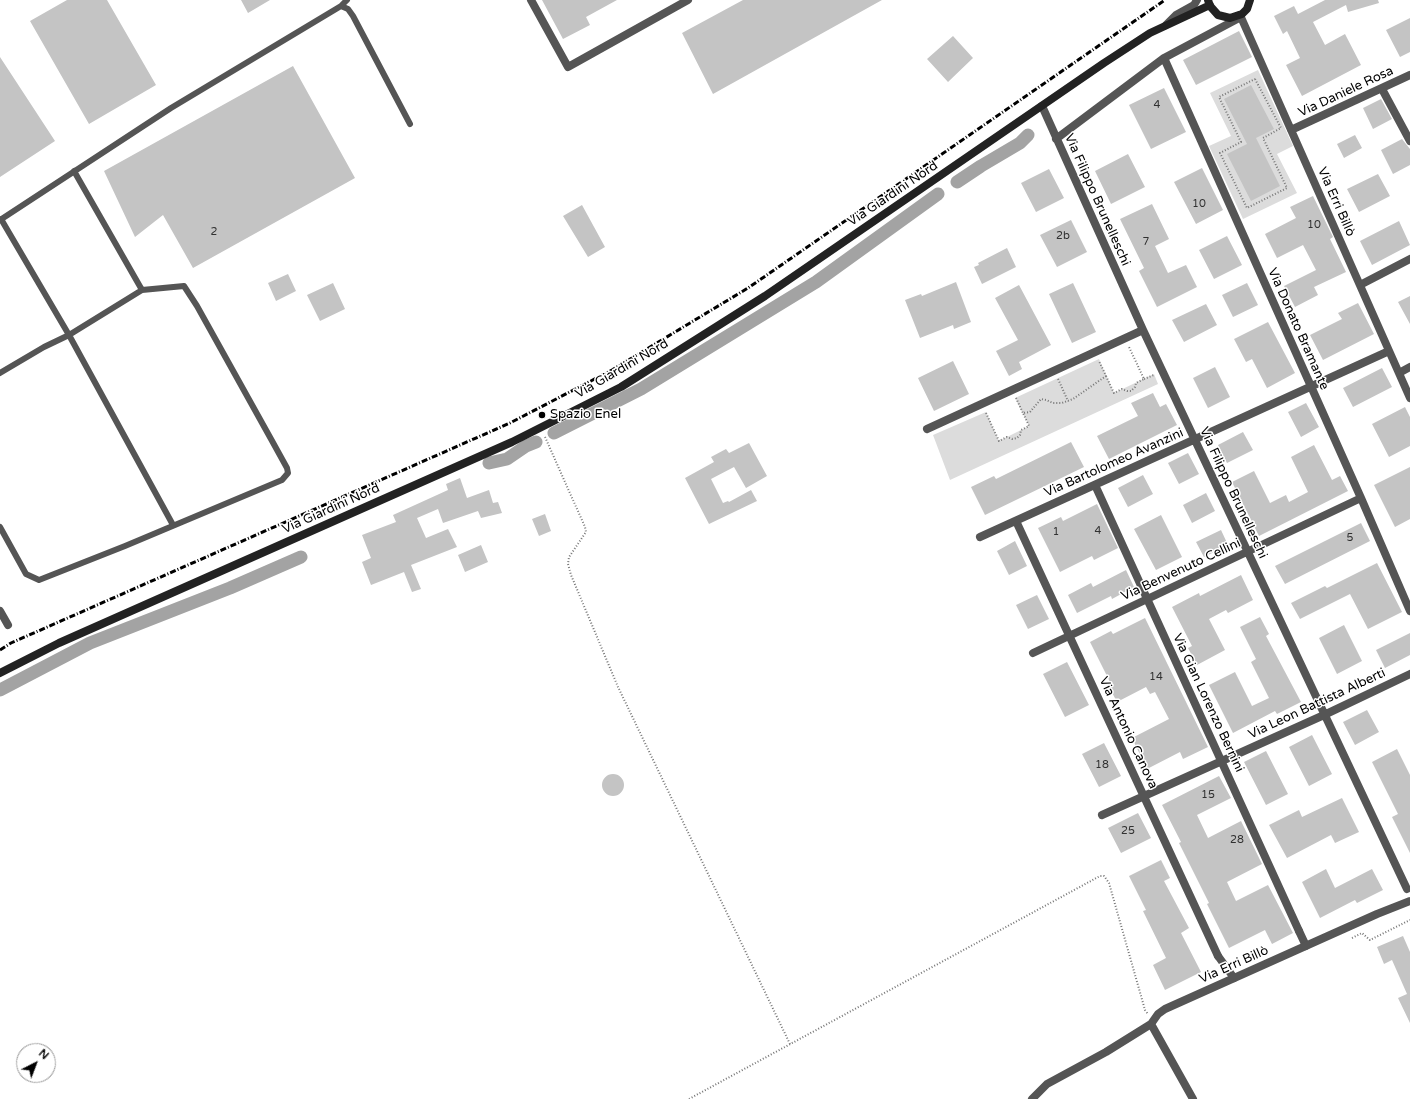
<!DOCTYPE html>
<html>
<head>
<meta charset="utf-8">
<style>
	body { margin:0 }
	#map { position:relative; width:1410px; height:1099px; overflow:hidden; background:#fff; font-family:"Varela Round",sans-serif }
	canvas { display:block }
	.north { position:absolute; left:16px; top:1043px; width:40px; height:40px; box-sizing:border-box; background:#fff; border:1px solid #999; border-radius:50%; rotate:42deg; font-size:11px; font-weight:700; line-height:16px; text-align:center; color:#000 }
	.north::after { content:''; display:block; margin:auto; width:14px; height:18px; background:#000; clip-path:polygon(50% 0,100% 100%,50% 72%,0 100%) }
</style>
</head>
<body>
<div id="map">
<canvas width="1410" height="1099"></canvas>
<div class="north">N</div>
</div>
<script>
const c = document.querySelector('canvas').getContext('2d');
c.lineJoin = 'round';
function paint(path, color) {
  c.fillStyle = color;
  c.fill(path, 'evenodd');
}
function poly(rows) {
  const path = new Path2D();
  for (const r of rows) {
    if (r.length === 3) {
      path.moveTo(r[0] + r[2], r[1]);
      path.arc(r[0], r[1], r[2], 0, 2 * Math.PI);
      continue;
    }
    path.moveTo(r[0], r[1]);
    for (let i = 2; i < r.length; i += 2) path.lineTo(r[i], r[i + 1]);
  }
  return path;
}
function stroke(path, color, width, dash) {
  c.strokeStyle = color;
  c.lineWidth = width;
  c.lineCap = dash ? 'butt' : 'round';
  c.setLineDash(dash || []);
  c.stroke(path);
}
function write(font, color, halo, rows, align = 'center') {
  c.font = font + ' "Varela Round",sans-serif';
  c.lineWidth = 3;
  c.setLineDash([]);
  c.textBaseline = 'middle';
  c.strokeStyle = halo;
  c.fillStyle = color;
  for (const [text, x, y, turn = 0] of rows) {
    c.save();
    c.translate(x, y);
    c.rotate((+turn || 0) * Math.PI / 180);
    c.textAlign = isNaN(turn) ? turn : align;
    if (halo) c.strokeText(text, 0, 0);
    c.fillText(text, 0, 0);
    c.restore();
  }
}
paint(poly([
	[1258,70,1293,146,1277,154,1297,193,1243,219,1209,146,1231,136,1210,93],
	[1099,359,1114,393,1154,374,1158,384,950,480,933,435,986,412,999,441,1029,426,1015,398]
]), '#dcdcdc');
stroke(poly([
	[957,182,981,166,1020,143,1028,135],
	[554,433,641,389,816,282,938,194],
	[489,463,507,459,526,446,536,442],
	[0,690,90,643,230,588,301,557]
]), '#a3a3a3', 13);
paint(poly([
	[67,0,107,0,156,85,89,124,30,21],
	[241,0,270,0,248,13],
	[542,0,617,0,586,17,590,25,563,39],
	[743,0,882,0,713,94,682,33],
	[1325,0,1378,0,1379,3,1348,12,1346,5,1313,22,1325,45,1345,34,1361,65,1302,96,1286,65,1300,58,1287,31,1283,34,1274,16,1294,6,1298,14],
	[1410,18,1410,52,1400,57,1386,30],
	[1239,31,1252,57,1196,85,1183,60],
	[953,36,973,58,948,82,927,59],
	[0,57,55,141,0,177],
	[293,66,355,178,193,268,163,215,135,237,104,171],
	[1251,85,1274,129,1256,138,1280,186,1251,201,1227,154,1247,144,1224,99],
	[1164,88,1186,132,1151,149,1129,105],
	[1381,99,1392,119,1373,129,1363,108],
	[1355,135,1362,148,1344,158,1337,144],
	[1402,139,1410,149,1410,165,1393,174,1381,150],
	[1128,154,1145,187,1111,204,1095,171],
	[1202,168,1223,210,1196,224,1174,182],
	[1049,169,1064,198,1036,212,1021,183],
	[1378,174,1390,196,1359,212,1347,189],
	[1313,196,1333,237,1330,239,1346,272,1314,287,1318,295,1295,307,1284,286,1316,270,1303,245,1277,258,1265,234,1296,218,1290,207],
	[1152,204,1169,239,1155,246,1168,273,1186,265,1197,287,1157,307,1139,271,1144,268,1120,219],
	[582,205,605,247,588,257,563,216],
	[1071,220,1087,252,1057,267,1040,235],
	[1399,221,1410,245,1372,265,1360,241],
	[1227,236,1242,265,1214,279,1199,250],
	[1007,248,1016,267,982,284,974,267,979,265,978,263],
	[288,274,296,291,276,301,268,283],
	[956,282,971,322,954,329,953,325,920,338,905,300,921,294,922,296],
	[333,283,345,309,320,321,307,295],
	[1073,283,1096,332,1072,343,1049,294],
	[1247,283,1258,305,1233,317,1222,295],
	[1019,285,1051,345,1019,362,1022,369,1009,376,996,351,1018,340,995,298],
	[1410,296,1410,324,1398,302],
	[1358,303,1374,334,1323,360,1310,335,1342,319,1338,313],
	[1206,304,1217,325,1184,342,1172,320],
	[1268,322,1295,373,1267,388,1252,359,1246,362,1234,339],
	[953,361,969,394,934,411,918,378],
	[1215,367,1230,397,1208,408,1193,378],
	[1382,368,1392,387,1353,407,1343,388],
	[1153,393,1160,407,1166,404,1177,425,1109,459,1097,436,1138,416,1131,403],
	[1306,403,1319,427,1301,437,1288,412],
	[1405,407,1410,417,1410,446,1389,457,1372,424],
	[1243,432,1253,450,1227,463,1218,445],
	[1071,442,1084,467,985,515,971,487,994,476,996,479],
	[749,443,767,476,746,488,734,467,711,479,723,503,728,501,729,502,751,490,757,501,709,524,685,478,714,462,711,457,726,449,729,453],
	[1314,445,1332,480,1340,476,1348,491,1259,536,1232,482,1254,471,1270,503,1286,495,1289,502,1308,492,1291,457],
	[1188,453,1199,474,1179,484,1168,463],
	[1410,467,1410,519,1395,527,1374,485],
	[1143,475,1153,494,1128,507,1118,488],
	[460,478,467,498,489,490,493,503,498,502,502,513,481,518,478,511,443,523,438,509,417,518,426,538,448,529,457,547,411,565,421,589,412,592,404,572,371,585,362,562,371,558,362,535,396,522,393,515,448,490,446,484],
	[1206,493,1215,511,1192,523,1183,505],
	[1097,504,1118,548,1094,560,1092,556,1060,572,1038,528,1061,517,1063,521],
	[545,514,551,531,539,536,532,519],
	[1161,515,1182,557,1156,570,1134,529],
	[1361,523,1370,541,1285,584,1275,566],
	[1221,530,1228,545,1204,557,1196,542],
	[1015,541,1027,566,1009,575,997,551],
	[481,545,488,562,465,572,458,555],
	[1377,563,1402,612,1368,629,1350,594,1300,619,1291,603,1325,586,1327,588],
	[1126,570,1134,587,1112,599,1111,596,1077,613,1068,595,1091,583,1093,587],
	[1241,575,1253,600,1228,613,1226,610,1209,619,1225,650,1197,665,1188,648,1192,646,1172,607,1199,593,1200,596],
	[1037,595,1049,619,1028,629,1016,605],
	[1260,617,1269,634,1266,636,1301,702,1277,714,1275,711,1233,733,1209,685,1235,672,1252,706,1269,698,1251,662,1256,659,1240,627],
	[1145,618,1208,747,1183,759,1180,752,1147,769,1132,738,1169,719,1155,692,1150,694,1146,687,1117,702,1107,683,1110,682,1090,642,1111,631,1113,634],
	[1344,625,1362,661,1337,674,1319,638],
	[1410,633,1410,655,1385,668,1376,650],
	[1067,662,1089,705,1065,717,1043,674],
	[1367,710,1379,732,1355,745,1343,722],
	[1312,735,1332,774,1309,786,1289,747],
	[1104,743,1121,776,1099,787,1082,754],
	[1397,749,1410,775,1410,853,1392,817,1398,814,1372,762],
	[1266,751,1288,794,1266,805,1244,762],
	[613,785,11],
	[1219,776,1231,798,1197,815,1208,838,1241,821,1262,864,1227,882,1236,901,1268,885,1293,933,1272,944,1265,930,1229,948,1207,904,1209,903,1179,843,1181,842,1162,805],
	[1342,798,1359,832,1335,843,1331,835,1287,858,1269,825,1299,810,1302,817],
	[1138,813,1151,838,1121,853,1108,828],
	[1161,860,1170,878,1164,881,1189,928,1181,933,1201,972,1165,990,1153,965,1166,958,1143,911,1146,910,1129,876],
	[1326,869,1335,888,1372,869,1383,890,1357,903,1355,900,1320,918,1302,882],
	[1403,936,1410,952,1410,1023,1398,998,1407,994,1392,960,1384,964,1377,947]
]), '#c4c4c4');
stroke(poly([
	[1255,79,1281,128,1263,138,1287,188,1247,208,1220,153,1241,142,1219,97,1255,79],
	[1106,376,1114,393,1122,389,1127,391,1131,391,1135,387,1136,383,1144,379,1129,347],
	[1058,379,1068,401],
	[1144,379,1154,375],
	[1016,398,1023,413],
	[986,413,999,441,1007,437,1012,439,1017,438,1020,435,1021,430,1029,426,1023,413,1030,412,1041,399,1046,400,1053,403,1062,403,1073,399,1106,376,1099,361],
	[545,437,585,527,586,532,569,557,568,564,571,575,618,687,790,1044],
	[1352,938,1362,933,1370,940,1410,920],
	[689,1099,1100,876,1104,876,1109,883,1145,1010,1148,1014]
]), '#777', 2, [1, 2]);
stroke(poly([
	[341,6,347,0],
	[74,171,142,290],
	[0,220,171,108,341,6,348,9,353,16,410,124],
	[0,373,44,347,69,335,1,219],
	[0,527,26,574,39,580,125,546,282,480,288,473,287,468,271,439,197,306,184,286,142,290,69,335,173,525]
]), '#555', 6);
stroke(poly([
	[1299,931,1306,946],
	[1218,956,1234,978]
]), '#555', 8);
stroke(poly([
	[531,0,568,67,688,0],
	[1240,15,1410,398],
	[1164,58,1361,498,1410,611],
	[1382,89,1410,141],
	[1042,106,1143,330,1407,889],
	[1291,130,1410,75],
	[1056,139,1164,58,1241,17],
	[1360,285,1410,259],
	[1399,373,1410,367],
	[927,429,1143,330],
	[1095,485,1299,931],
	[1016,521,1218,956],
	[980,537,1389,351],
	[0,611,8,625],
	[1033,653,1361,498],
	[1102,815,1324,715,1410,674],
	[1032,1099,1047,1084,1106,1052,1151,1024],
	[1193,1099,1151,1024,1158,1014,1165,1009,1377,914,1410,901]
]), '#555', 8);
stroke(poly([
	[1166,25,1176,15,1194,5,1197,0]
]), '#555', 8);
stroke(poly([
	[1208,0,1210,6,1218,15,1230,18,1242,14,1247,9,1250,0],
	[0,673,59,643,512,442,621,387,765,296,1104,63,1150,33,1210,5]
]), '#222', 8);
stroke(poly([
	[0,650,11,643,510,423,612,370,748,288,1165,0]
]), '#000', 3, [6, 2, 1, 2]);
for (const [x, y, r, color] of [
	[542,415,4,"#000"]
]) {
  const dot = new Path2D();
  dot.arc(x, y, r, 0, 2 * Math.PI);
  c.fillStyle = color;
  c.fill(dot);
  stroke(dot, '#fff', 1.5);
}
write('11px', '#313131', null, [
	["4",1157,105],
	["10",1199,204],
	["10",1314,225],
	["2",214,232],
	["2b",1063,236],
	["7",1146,242],
	["4",1098,531],
	["1",1056,532],
	["5",1350,538],
	["14",1156,677],
	["18",1102,765],
	["15",1208,795],
	["25",1128,831],
	["28",1237,840]
]);
write('13px', '#000', '#fff', [
	["Via Daniele Rosa",1346,92,-25],
	["Via Giardini Nord",893,194,-34],
	["Via Filippo Brunelleschi",1097,200,66],
	["Via Erri Billò",1336,202,66],
	["Via Donato Bramante",1298,329,66],
	["Via Giardini Nord",622,369,-30],
	["Via Bartolomeo Avanzini",1114,463,-24],
	["Via Filippo Brunelleschi",1233,493,65],
	["Via Giardini Nord",331,509,-24],
	["Via Benvenuto Cellini",1181,570,-25],
	["Via Gian Lorenzo Bernini",1208,703,65],
	["Via Leon Battista Alberti",1317,704,-25],
	["Via Antonio Canova",1128,733,65],
	["Via Erri Billò",1234,965,-24]
]);
write('13px', '#000', '#fff', [
	["Spazio Enel",550,415]
], 'left');
</script>
</body>
</html>
